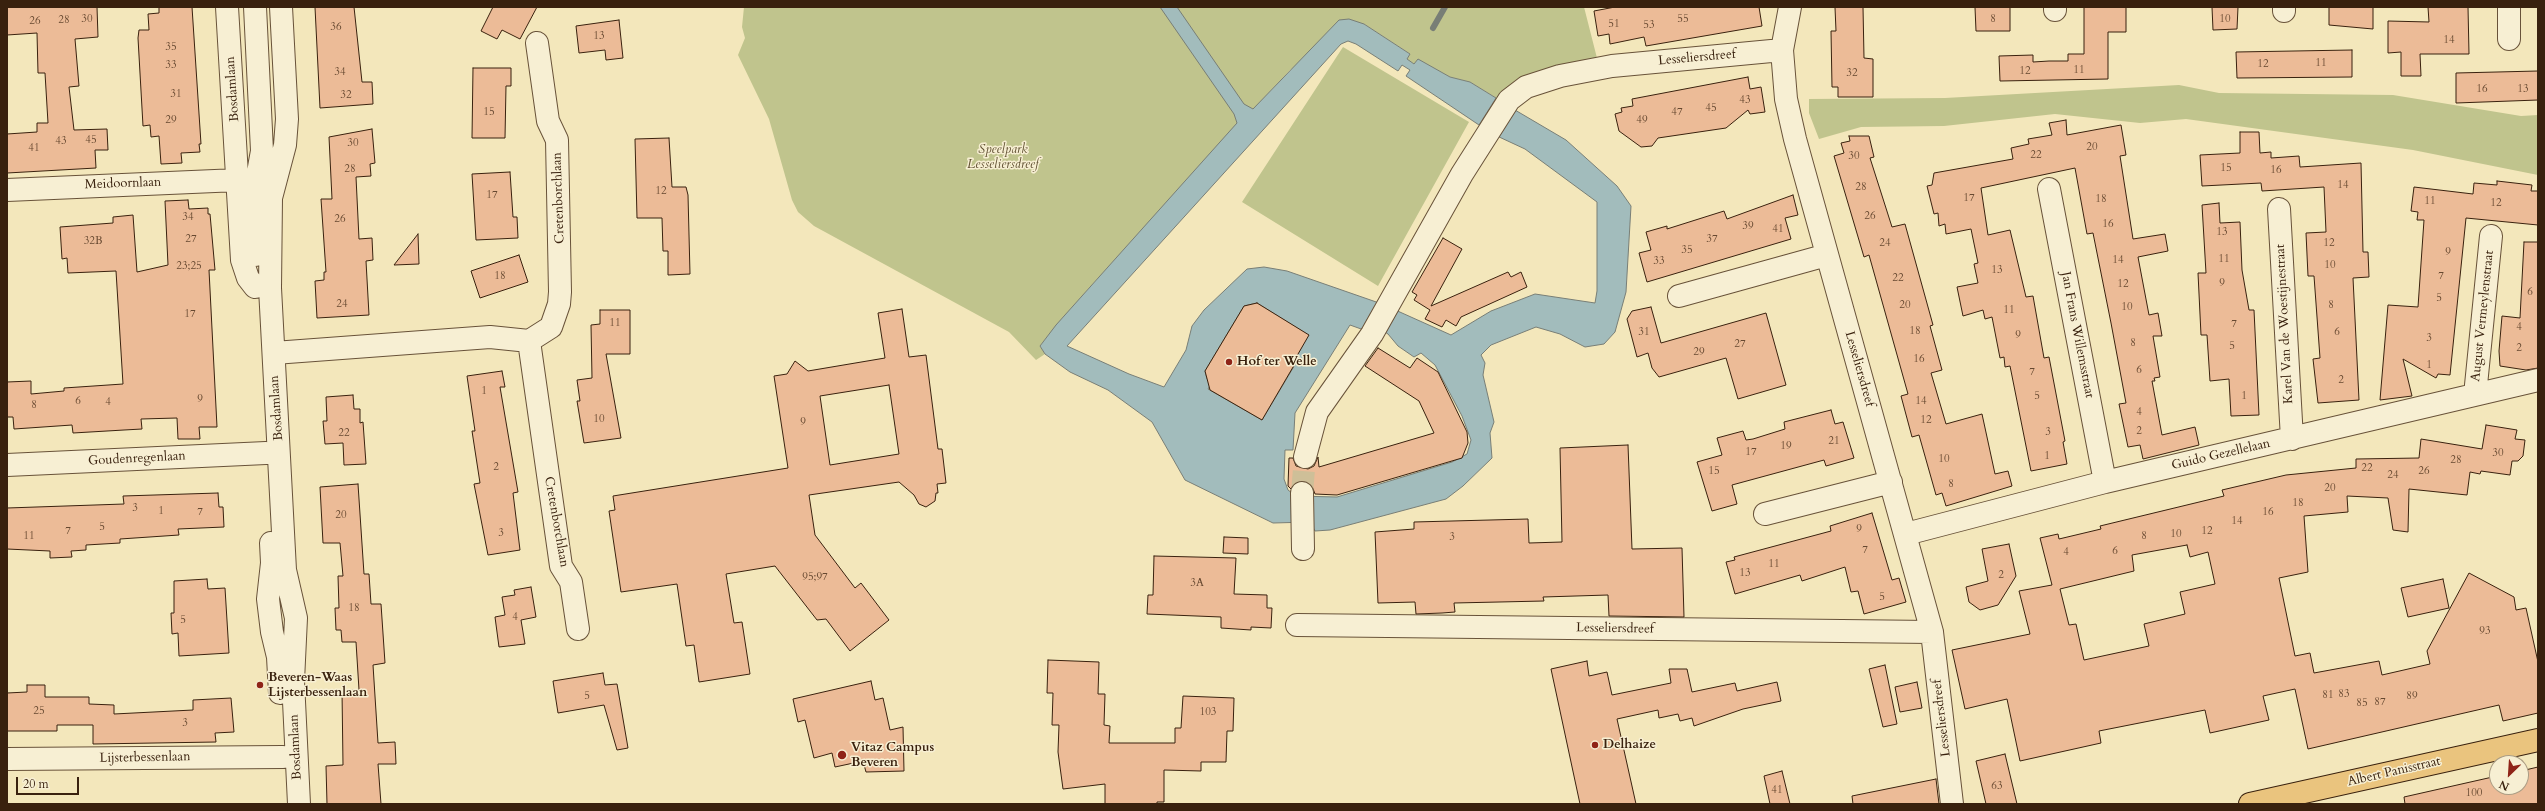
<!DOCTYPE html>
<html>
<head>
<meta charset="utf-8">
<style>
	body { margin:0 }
	#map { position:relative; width:2545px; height:811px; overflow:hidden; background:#f3e7bb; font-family:Cardo,serif }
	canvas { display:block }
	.frame { position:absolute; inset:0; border:8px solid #39210e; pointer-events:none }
	.north { position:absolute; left:2489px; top:755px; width:40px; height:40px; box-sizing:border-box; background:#f7efd3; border:1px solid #ab9d84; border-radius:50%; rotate:205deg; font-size:11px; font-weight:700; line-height:16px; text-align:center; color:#39210e }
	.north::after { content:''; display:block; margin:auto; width:14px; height:18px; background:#8f2418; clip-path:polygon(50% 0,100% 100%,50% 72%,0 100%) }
	.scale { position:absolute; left:16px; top:777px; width:63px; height:18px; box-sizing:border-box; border:2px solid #39210e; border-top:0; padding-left:5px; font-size:12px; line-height:14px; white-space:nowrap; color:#39210e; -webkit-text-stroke:3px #f7efd3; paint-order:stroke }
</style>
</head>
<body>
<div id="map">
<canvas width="2545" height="811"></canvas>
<div class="frame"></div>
<div class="north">N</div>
<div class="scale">20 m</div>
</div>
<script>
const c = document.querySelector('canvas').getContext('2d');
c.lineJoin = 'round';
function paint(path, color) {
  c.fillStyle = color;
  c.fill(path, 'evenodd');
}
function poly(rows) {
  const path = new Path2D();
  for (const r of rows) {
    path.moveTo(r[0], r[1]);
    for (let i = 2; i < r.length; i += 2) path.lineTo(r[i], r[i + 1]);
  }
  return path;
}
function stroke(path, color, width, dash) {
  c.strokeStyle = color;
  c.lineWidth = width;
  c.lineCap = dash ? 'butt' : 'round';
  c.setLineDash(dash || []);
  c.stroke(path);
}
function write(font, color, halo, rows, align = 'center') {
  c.font = font + ' Cardo,serif';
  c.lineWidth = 3;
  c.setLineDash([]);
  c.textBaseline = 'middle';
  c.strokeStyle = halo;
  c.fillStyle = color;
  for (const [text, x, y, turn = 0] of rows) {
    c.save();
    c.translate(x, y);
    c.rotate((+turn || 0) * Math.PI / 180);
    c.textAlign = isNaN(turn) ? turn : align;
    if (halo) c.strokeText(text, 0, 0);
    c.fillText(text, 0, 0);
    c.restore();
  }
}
paint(poly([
	[744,7,1584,7,1598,62,1496,98,1470,82,1450,77,1418,60,1414,64,1406,59,1410,54,1364,24,1290,70,1090,287,1040,346,1045,354,1036,360,1009,332,814,226,798,212,792,200,769,119,738,55,745,38,742,27],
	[1343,47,1469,122,1378,286,1242,202],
	[2179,85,2219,93,2393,95,2521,116,2538,115,2538,175,2413,150,2186,119,2140,123,2055,114,1944,126,1861,127,1819,139,1809,113,1809,99,1945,98]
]), '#c0c48d');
const water = poly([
	[1160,7,1177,7,1244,104,1253,109,1339,20,1349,19,1364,24,1410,54,1407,59,1414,64,1418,59,1450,77,1470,82,1496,98,1479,125,1406,76,1410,70,1402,65,1398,71,1356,44,1348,41,1341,44,1067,346,1129,374,1164,387,1186,350,1192,326,1204,310,1247,269,1264,267,1287,271,1382,304,1451,335,1491,311,1535,294,1595,303,1597,291,1597,202,1525,149,1497,136,1515,110,1566,140,1617,186,1631,206,1626,292,1615,332,1604,344,1585,347,1560,334,1536,327,1491,345,1481,355,1485,363,1483,375,1494,422,1490,433,1492,458,1463,486,1446,499,1330,530,1315,531,1310,522,1273,523,1185,480,1152,422,1108,390,1070,372,1045,354,1040,346,1056,325,1237,123,1234,114,1160,7],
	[1257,303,1308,335,1294,361,1296,363,1262,420,1208,389,1212,382,1207,379,1205,371,1244,306,1257,303],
	[1367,320,1388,334,1398,346,1414,357,1421,353,1435,365,1462,416,1471,440,1467,454,1452,462,1337,497,1296,496,1288,490,1284,479,1285,450,1293,450,1295,413,1350,325,1364,330,1367,320]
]);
paint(water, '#a2bcbc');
stroke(water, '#787e76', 1);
stroke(poly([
	[1433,28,1445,7]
]), '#787e76', 6);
const building = poly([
	[7,7,97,7,98,37,75,39,79,86,69,87,74,130,107,129,108,150,95,150,96,168,7,173,7,134,37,132,37,123,48,123,45,73,38,73,37,33,7,35,7,7],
	[159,7,192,7,201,144,199,144,200,152,181,153,182,163,161,164,159,136,151,137,150,125,143,126,138,38,139,30,149,30,148,14,159,13,159,7],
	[315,7,354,7,362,82,372,82,373,104,320,108,315,7],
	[493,7,537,7,520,39,502,30,497,39,481,31,493,7],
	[1615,7,1759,7,1762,26,1646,46,1644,37,1610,44,1609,34,1598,36,1594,11,1615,7],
	[1835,7,1863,7,1864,58,1873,59,1873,97,1838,97,1838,87,1832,87,1831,31,1836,31,1835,7],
	[1975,7,2010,7,2010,31,1976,31,1975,7],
	[2084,7,2126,7,2126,32,2108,32,2108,79,2000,81,1999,56,2033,55,2033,62,2049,61,2068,61,2068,54,2084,54,2084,7],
	[2212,7,2238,7,2237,29,2213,30,2212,7],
	[2329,7,2373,7,2373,29,2329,25,2329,7],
	[2428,7,2468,7,2469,54,2420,54,2421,76,2401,76,2401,52,2388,53,2388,21,2429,22,2428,7],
	[619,20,623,58,606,60,605,50,579,53,576,26,619,20],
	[2352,50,2352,77,2237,78,2236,52,2352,50],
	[473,68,511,68,511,86,506,86,505,138,472,138,473,68],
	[2538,71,2538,100,2456,103,2456,73,2538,71],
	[1748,77,1750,89,1761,87,1765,112,1750,114,1748,110,1726,128,1658,138,1652,146,1641,147,1619,131,1615,114,1622,112,1621,108,1633,106,1632,99,1748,77],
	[2066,120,2067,135,2121,125,2126,155,2120,156,2133,239,2165,234,2168,251,2138,257,2149,315,2158,313,2162,336,2153,336,2160,377,2154,378,2155,381,2152,381,2162,435,2195,427,2199,445,2143,459,2140,445,2128,447,2119,404,2126,403,2111,323,2093,233,2087,234,2075,168,1981,188,1988,235,2010,230,2026,297,2033,296,2044,358,2049,357,2065,441,2063,442,2067,464,2031,471,2010,366,2005,367,2004,357,2000,358,1992,317,1985,319,1983,310,1963,316,1957,287,1978,283,1974,264,1978,263,1971,229,1946,234,1945,224,1939,226,1938,213,1934,214,1927,186,1932,185,1934,173,2013,159,2011,148,2029,144,2028,139,2052,135,2049,123,2066,120],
	[372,129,375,163,370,164,371,176,356,177,359,239,372,238,373,260,366,261,369,315,317,318,315,281,324,280,324,272,326,272,321,199,332,199,329,137,372,129],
	[2240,132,2259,132,2260,153,2271,152,2271,158,2299,156,2300,167,2361,163,2363,252,2368,252,2369,277,2353,278,2359,400,2318,403,2313,359,2320,358,2314,276,2308,276,2306,233,2326,232,2324,187,2262,191,2261,183,2202,186,2200,155,2240,153,2240,132],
	[1849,136,1869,136,1874,157,1870,158,1892,227,1905,224,1933,325,1930,326,1942,370,1931,373,1946,424,1982,414,1995,474,2008,471,2012,486,1946,506,1942,493,1936,495,1919,435,1912,437,1901,396,1908,394,1869,255,1864,257,1834,156,1844,153,1841,143,1850,141,1849,136],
	[669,138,672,187,686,187,688,195,690,274,668,275,668,251,663,251,662,218,637,218,635,139,669,138],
	[510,172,513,217,517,217,518,238,476,240,472,174,510,172],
	[2497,181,2532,185,2531,191,2538,191,2538,225,2466,218,2450,375,2438,374,2436,378,2403,359,2412,396,2380,400,2388,305,2418,307,2424,220,2417,220,2418,212,2411,211,2414,187,2473,194,2474,183,2497,185,2497,181],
	[1793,195,1798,215,1785,218,1791,239,1647,282,1639,253,1651,250,1646,232,1667,226,1667,229,1724,211,1727,219,1793,195],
	[188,200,189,209,208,208,208,214,210,214,215,270,209,270,217,427,199,427,200,439,178,439,177,418,141,419,142,429,124,430,73,433,72,425,14,429,13,417,7,417,7,382,31,381,31,394,64,391,64,388,123,384,116,271,68,273,67,258,62,259,60,227,113,223,113,217,133,215,137,272,168,265,165,201,188,200],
	[2219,203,2220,223,2240,222,2242,270,2249,310,2254,310,2259,415,2231,416,2229,379,2210,381,2207,335,2201,335,2198,273,2206,273,2202,205,2219,203],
	[418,234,419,264,394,265,418,234],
	[1443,238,1462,249,1431,306,1508,272,1511,277,1521,272,1527,287,1461,317,1456,326,1446,320,1442,327,1425,319,1430,310,1414,300,1417,295,1412,292,1443,238],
	[2524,242,2538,242,2538,368,2526,370,2500,366,2499,351,2502,316,2520,318,2524,242],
	[519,255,528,282,480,298,471,271,519,255],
	[1257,303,1309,335,1294,361,1296,362,1262,420,1210,390,1205,371,1244,306,1257,303],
	[1651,307,1661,343,1766,313,1786,385,1738,399,1726,358,1659,377,1652,368,1648,353,1637,357,1627,319,1632,311,1651,307],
	[902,309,909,357,926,355,938,449,942,449,946,483,937,484,938,493,936,493,935,501,926,507,919,504,914,495,899,482,809,495,815,535,855,588,861,583,889,620,850,651,826,619,817,620,775,566,726,574,734,623,742,622,750,674,699,682,694,645,686,646,677,584,621,592,609,511,615,510,613,496,788,468,774,376,787,374,795,361,808,371,885,358,878,313,902,309],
	[889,385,899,454,830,465,820,396,889,385],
	[600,310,630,310,630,354,606,354,621,438,584,443,577,401,580,401,577,380,592,378,591,325,600,324,600,310],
	[1378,348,1410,368,1417,358,1438,372,1467,432,1468,443,1462,458,1337,495,1315,494,1312,486,1302,481,1295,483,1291,489,1288,486,1289,458,1293,458,1296,466,1308,469,1314,466,1318,457,1319,467,1434,433,1419,401,1365,366,1378,348],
	[502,371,505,387,500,387,518,492,513,493,520,550,488,555,474,484,480,483,472,431,475,431,467,376,502,371],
	[353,395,354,409,360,409,360,423,363,422,366,464,344,465,343,443,325,444,323,421,327,421,326,397,353,395],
	[1831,410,1835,424,1843,422,1854,458,1826,466,1824,460,1732,485,1737,504,1712,511,1697,462,1722,455,1717,438,1743,431,1746,440,1753,439,1785,429,1784,422,1831,410],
	[2486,425,2517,430,2515,439,2525,440,2523,456,2518,461,2512,461,2510,475,2481,471,2480,474,2470,472,2467,495,2409,489,2408,532,2393,530,2388,498,2347,496,2348,512,2304,516,2308,572,2279,578,2295,656,2310,653,2314,673,2379,661,2382,675,2430,664,2427,651,2469,573,2514,597,2516,610,2526,608,2538,662,2538,713,2503,721,2499,705,2308,749,2295,689,2263,696,2269,720,2210,733,2205,710,2099,731,2101,743,2020,761,2007,699,1965,709,1952,650,2030,634,2019,591,2052,585,2040,538,2058,534,2059,539,2101,529,2100,526,2224,496,2222,490,2286,475,2356,468,2356,459,2419,458,2421,439,2482,449,2486,425],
	[2187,545,2190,557,2208,552,2215,584,2180,592,2185,614,2144,624,2149,646,2084,660,2076,624,2069,625,2060,589,2134,571,2132,555,2187,545],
	[1628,445,1632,549,1682,548,1684,617,1609,616,1608,595,1543,597,1544,601,1454,603,1455,612,1442,613,1416,614,1415,602,1378,603,1375,532,1414,529,1414,522,1528,519,1529,543,1562,542,1560,448,1628,445],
	[358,484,364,574,369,574,371,604,381,604,385,663,373,665,378,743,395,742,396,764,378,764,381,804,327,804,326,766,343,765,342,691,359,690,356,642,342,642,341,630,336,630,335,608,339,608,338,576,343,576,340,543,323,543,320,487,358,484],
	[218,493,219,507,223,507,224,527,178,529,179,535,120,539,120,543,86,545,86,550,71,551,72,557,50,558,50,551,7,549,7,508,124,504,123,496,218,493],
	[1872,513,1892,580,1899,578,1906,602,1864,614,1858,591,1851,592,1845,567,1802,581,1800,575,1735,594,1726,562,1735,560,1734,557,1831,531,1830,526,1872,513],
	[1224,537,1248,538,1248,554,1223,553,1224,537],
	[2009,544,2016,576,1998,605,1980,610,1969,602,1966,587,1988,581,1982,549,2009,544],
	[1154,556,1236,558,1234,594,1267,595,1267,608,1272,608,1271,628,1251,627,1251,630,1221,628,1221,617,1147,614,1148,595,1153,595,1154,556],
	[207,579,208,589,225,588,229,653,179,656,178,633,172,634,171,613,174,613,174,581,207,579],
	[2443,579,2449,608,2408,617,2401,588,2443,579],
	[531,587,536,617,521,620,525,644,499,647,495,617,505,615,502,597,515,595,514,590,531,587],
	[1048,660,1099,662,1098,694,1105,694,1104,725,1110,726,1109,743,1175,743,1175,728,1181,728,1183,696,1234,698,1233,731,1227,731,1226,762,1201,762,1201,771,1164,770,1164,802,1157,802,1157,804,1105,804,1105,784,1063,789,1058,752,1059,725,1052,725,1053,693,1047,693,1048,660],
	[1587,661,1589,676,1607,672,1612,695,1671,683,1669,669,1687,669,1692,692,1735,683,1737,691,1777,682,1781,701,1743,709,1694,726,1692,718,1680,721,1678,714,1659,718,1658,710,1617,719,1636,804,1580,804,1551,669,1587,661],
	[1885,665,1897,724,1883,727,1869,669,1885,665],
	[603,673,605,685,617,684,628,748,617,750,604,705,558,713,553,681,603,673],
	[871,681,875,700,883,698,890,730,903,727,904,771,866,772,863,761,835,767,832,753,814,758,805,720,798,722,793,699,871,681],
	[1917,682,1922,708,1900,712,1895,687,1917,682],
	[27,685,45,685,45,697,89,697,89,704,114,705,114,714,193,710,193,700,231,698,234,732,215,733,216,742,93,744,93,725,57,725,57,731,7,731,7,693,27,692,27,685],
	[2005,754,2017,804,1986,804,1976,761,2005,754],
	[2538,767,2538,804,2405,804,2404,797,2497,776,2497,787,2521,787,2521,771,2538,767],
	[1782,771,1790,804,1770,804,1764,776,1782,771],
	[1936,779,1939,804,1853,804,1852,796,1936,779]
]);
paint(building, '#ecbb97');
stroke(building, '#39210e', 1);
stroke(poly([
	[1302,493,1305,457]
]), '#cebf98', 22, [22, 11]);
const minor = poly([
	[227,7,242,260,248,278,255,287],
	[255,7,262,151,265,165],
	[281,7,287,119,285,145,271,198,270,288,285,570,296,618,293,681,299,804],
	[1790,7,1782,50,1786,99,1795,139,1932,632,1952,804],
	[2055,7,2055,10],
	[2284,7,2284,11],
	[2509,7,2509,39],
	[2049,189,2105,482],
	[7,190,238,180],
	[2279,209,2292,439],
	[255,255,254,195,262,151],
	[1679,296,1827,255],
	[529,341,561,566,571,582,578,629],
	[274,353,490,337,529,341,551,327,559,304,560,292,557,140,548,121,537,43],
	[2475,395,2491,236],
	[1305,457,1317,412,1372,334,1462,174,1509,100,1526,87,1560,76,1612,66,1782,50],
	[7,465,266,453],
	[1302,493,1303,549],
	[1765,514,1891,482],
	[1906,534,2105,482,2538,380],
	[271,543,272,563,268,599,272,632,278,657,280,693],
	[1297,625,1932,632],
	[7,759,283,757]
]);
const major = poly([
	[2250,804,2538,740]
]);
stroke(minor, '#685239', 24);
stroke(major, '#39210e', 24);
stroke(minor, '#f7efd3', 22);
stroke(major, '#eac47e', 22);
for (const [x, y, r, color] of [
	[1229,362,4,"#8f2418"],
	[260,685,4,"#8f2418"],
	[1595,745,4,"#8f2418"],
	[842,755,5,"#8f2418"]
]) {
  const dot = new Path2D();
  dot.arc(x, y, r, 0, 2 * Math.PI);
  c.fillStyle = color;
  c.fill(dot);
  stroke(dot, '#f7efd3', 1.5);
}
write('11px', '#664830', null, [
	["30",87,19],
	["55",1683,19],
	["8",1993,19],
	["10",2225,19],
	["28",64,20],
	["26",35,21],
	["51",1614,24],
	["53",1649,25],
	["36",336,27],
	["13",599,36],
	["14",2449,40],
	["35",171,47],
	["11",2321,63],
	["12",2263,64],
	["33",171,65],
	["11",2079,70],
	["12",2025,71],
	["34",340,72],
	["32",1852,73],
	["16",2482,89],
	["13",2523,89],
	["31",176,94],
	["32",346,95],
	["43",1745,100],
	["45",1711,108],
	["15",489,112],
	["47",1677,112],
	["29",171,120],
	["49",1642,120],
	["45",91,140],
	["43",61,141],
	["30",353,143],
	["20",2092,147],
	["41",34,148],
	["22",2036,155],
	["30",1854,156],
	["15",2226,168],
	["28",350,169],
	["16",2276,170],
	["14",2343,185],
	["28",1861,187],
	["12",661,191],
	["17",492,195],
	["17",1969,198],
	["18",2101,199],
	["11",2430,201],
	["12",2496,203],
	["26",1870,216],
	["34",188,217],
	["26",340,219],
	["16",2108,224],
	["39",1748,226],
	["41",1778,229],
	["13",2222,232],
	["27",191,239],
	["37",1712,239],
	["32B",93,241],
	["24",1885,243],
	["12",2329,243],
	["35",1687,250],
	["9",2448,252],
	["11",2224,259],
	["14",2118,260],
	["33",1659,261],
	["10",2330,265],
	["23;25",189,266],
	["13",1997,270],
	["18",500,276],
	["7",2441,276],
	["22",1898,278],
	["9",2222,283],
	["12",2123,284],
	["6",2530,292],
	["5",2439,298],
	["24",342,304],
	["20",1905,305],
	["8",2331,305],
	["10",2127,307],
	["11",2009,310],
	["17",190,314],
	["11",615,323],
	["7",2234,324],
	["4",2519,327],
	["18",1915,331],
	["31",1644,332],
	["6",2337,332],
	["9",2018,335],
	["3",2429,338],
	["8",2133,343],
	["27",1740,344],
	["5",2232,346],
	["2",2519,348],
	["29",1699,352],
	["16",1919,359],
	["1",2429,365],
	["6",2139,370],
	["7",2032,372],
	["2",2341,380],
	["1",484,391],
	["5",2037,396],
	["1",2244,396],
	["9",200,399],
	["6",78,401],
	["14",1921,401],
	["4",108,402],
	["8",34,405],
	["4",2139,412],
	["10",599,419],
	["12",1926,420],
	["9",803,422],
	["2",2139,431],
	["3",2048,432],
	["22",344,433],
	["21",1834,441],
	["19",1786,446],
	["17",1751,452],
	["30",2498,453],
	["1",2047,456],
	["10",1944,459],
	["28",2456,460],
	["2",496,467],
	["22",2367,468],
	["15",1714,471],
	["26",2424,471],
	["24",2393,475],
	["8",1951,484],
	["20",2330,488],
	["18",2298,503],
	["3",135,508],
	["1",161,511],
	["7",200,512],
	["16",2268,512],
	["20",341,515],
	["14",2237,521],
	["5",102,527],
	["9",1859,529],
	["7",68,531],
	["12",2207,531],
	["3",501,533],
	["10",2176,534],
	["11",29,536],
	["8",2144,536],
	["3",1452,537],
	["7",1865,550],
	["6",2115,551],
	["4",2066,552],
	["11",1774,564],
	["13",1745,573],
	["2",2001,575],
	["95;97",815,577],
	["3A",1197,583],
	["5",1882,597],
	["18",354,608],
	["4",515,617],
	["5",183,620],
	["93",2485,631],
	["83",2344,694],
	["81",2328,695],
	["5",587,696],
	["89",2412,696],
	["87",2380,702],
	["85",2362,703],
	["25",39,711],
	["103",1208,712],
	["3",185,723],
	["63",1997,786],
	["41",1777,790],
	["100",2474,793]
]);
write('13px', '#39210e', '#f7efd3', [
	["Lesseliersdreef",1697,58,-5],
	["Bosdamlaan",233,89,-94],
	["Meidoornlaan",123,184,-2],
	["Cretenborchlaan",559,198,-92],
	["August Vermeylenstraat",2483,316,-84],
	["Karel Van de Woestijnestraat",2285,324,-93],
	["Jan Frans Willemsstraat",2077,335,79],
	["Lesseliersdreef",1859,369,74],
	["Bosdamlaan",277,408,-94],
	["Guido Gezellelaan",2221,455,-13],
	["Goudenregenlaan",137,459,-3],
	["Cretenborchlaan",556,522,80],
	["Lesseliersdreef",1615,629,1],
	["Lesseliersdreef",1942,718,-97],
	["Bosdamlaan",296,747,-93],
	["Lijsterbessenlaan",145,758,-1],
	["Albert Panisstraat",2394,772,-13]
]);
write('italic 13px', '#625234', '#f7efd3', [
	["Speelpark",1003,150],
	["Lesseliersdreef",1003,165]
]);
write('bold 13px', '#39210e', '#f7efd3', [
	["Hof ter Welle",1237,362],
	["Beveren-Waas",268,678],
	["Lijsterbessenlaan",268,693],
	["Delhaize",1603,745],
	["Vitaz Campus",851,748],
	["Beveren",851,763]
], 'left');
</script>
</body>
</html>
